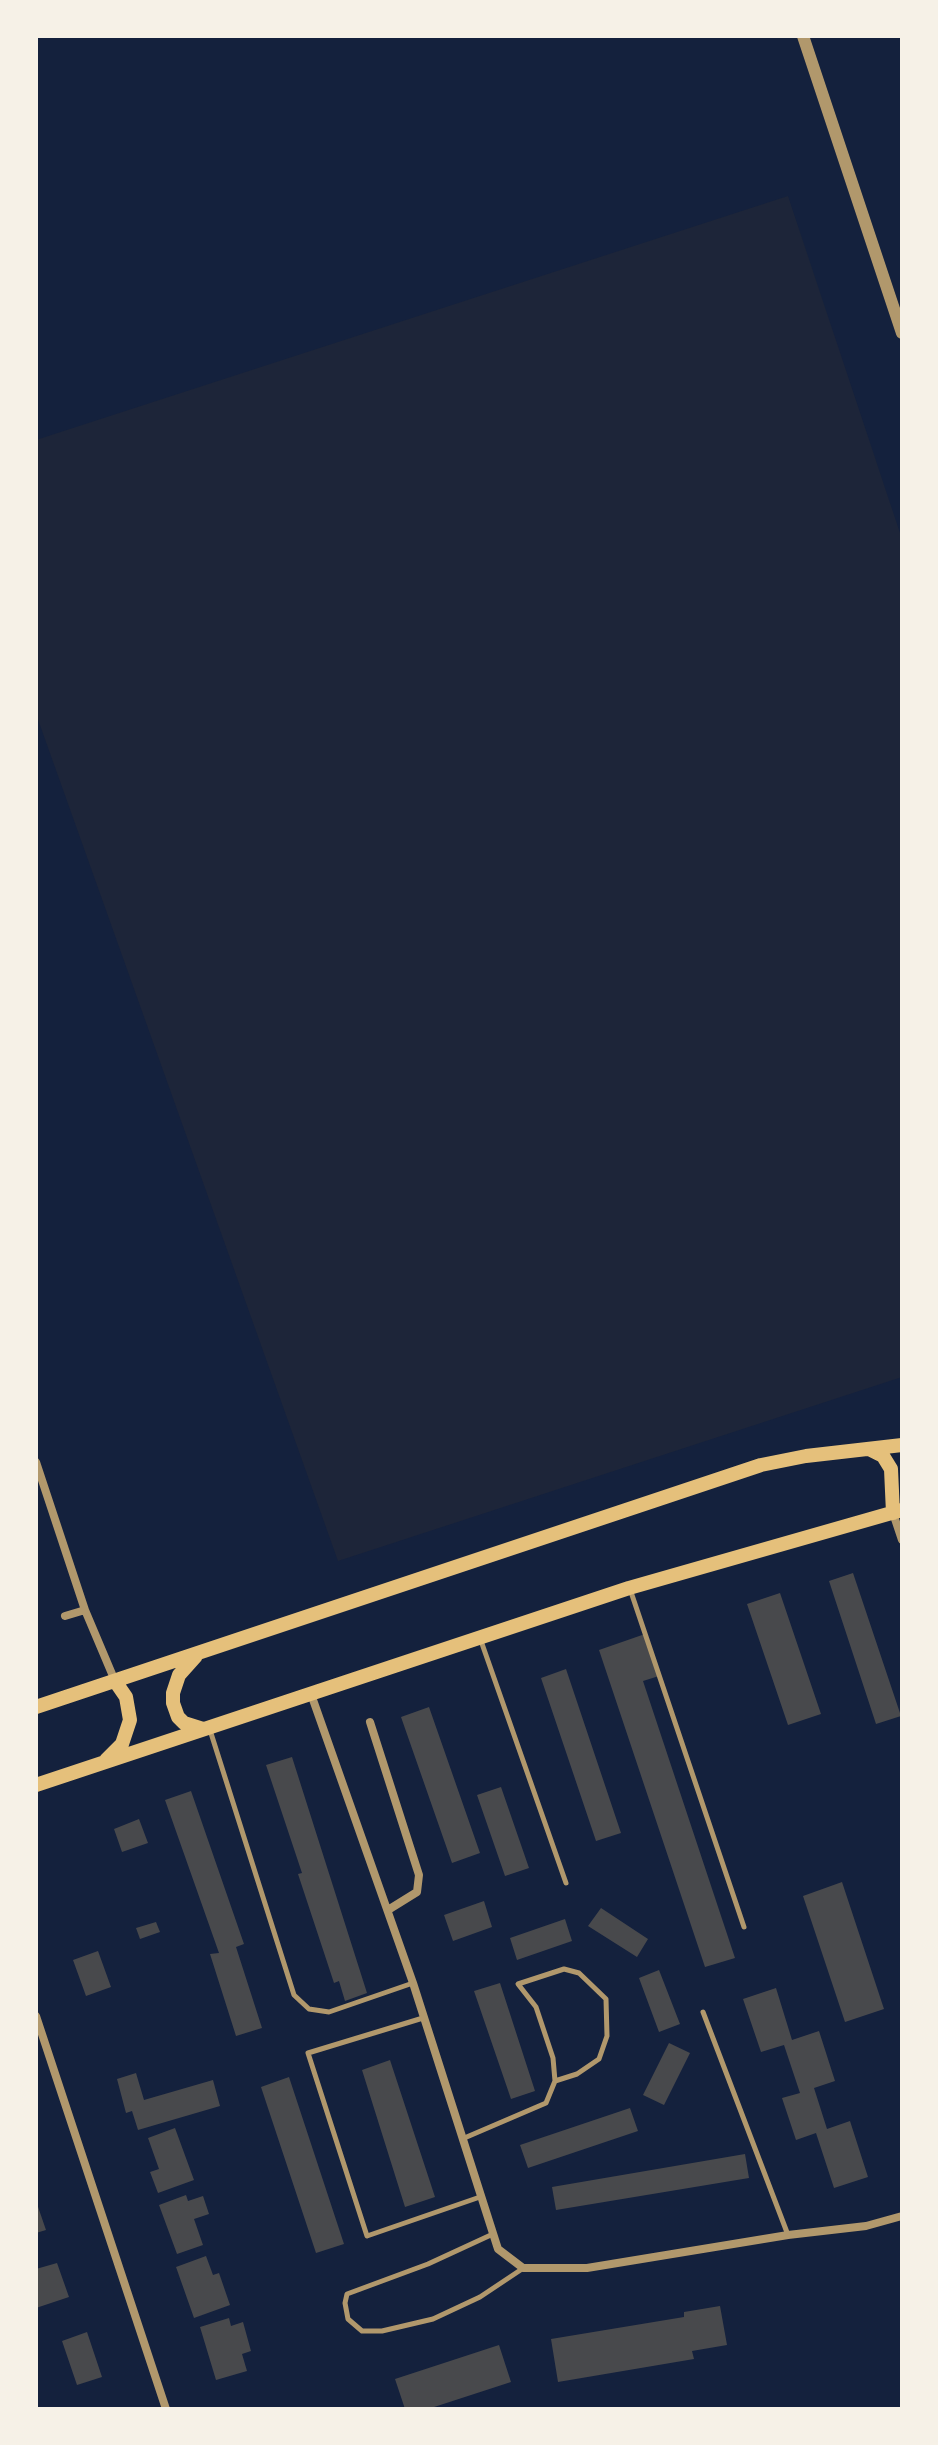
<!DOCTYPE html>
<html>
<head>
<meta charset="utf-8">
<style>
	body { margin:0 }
	#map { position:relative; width:938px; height:2445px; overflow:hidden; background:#14213d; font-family:"Playfair Display",serif }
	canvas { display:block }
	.frame { position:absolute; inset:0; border:38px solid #f6f1e7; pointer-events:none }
</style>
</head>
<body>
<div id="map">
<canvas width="938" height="2445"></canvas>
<div class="frame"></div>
</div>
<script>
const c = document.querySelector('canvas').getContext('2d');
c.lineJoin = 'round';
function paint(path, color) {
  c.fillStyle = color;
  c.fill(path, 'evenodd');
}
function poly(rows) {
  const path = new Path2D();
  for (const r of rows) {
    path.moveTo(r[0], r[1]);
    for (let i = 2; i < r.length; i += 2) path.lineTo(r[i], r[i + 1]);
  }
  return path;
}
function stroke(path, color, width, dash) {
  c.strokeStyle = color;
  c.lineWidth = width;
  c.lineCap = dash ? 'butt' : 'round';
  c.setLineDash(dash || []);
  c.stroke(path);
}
paint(poly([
	[788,196,902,539,902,1377,338,1561,36,714,36,440]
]), '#1d2539');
paint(poly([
	[853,1573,901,1716,876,1724,829,1581],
	[780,1593,821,1714,788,1725,747,1604],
	[645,1634,659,1676,643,1681,735,1958,705,1967,599,1650],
	[566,1669,621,1833,596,1841,541,1678],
	[429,1707,480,1853,452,1863,401,1717],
	[292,1757,367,1993,345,2001,339,1981,334,1983,298,1874,302,1873,266,1765],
	[501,1787,529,1868,505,1876,477,1795],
	[191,1791,244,1944,236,1947,262,2028,236,2036,210,1954,219,1953,165,1800],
	[139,1819,148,1843,122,1852,114,1829],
	[842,1882,884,2009,845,2022,803,1896],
	[484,1901,492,1927,453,1941,444,1915],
	[601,1908,648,1939,637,1957,588,1926],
	[565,1919,572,1941,517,1960,510,1938],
	[156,1922,160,1932,140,1939,136,1928],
	[98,1951,111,1987,86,1996,73,1960],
	[659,1970,680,2024,659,2032,639,1978],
	[500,1983,535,2091,511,2099,474,1991],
	[776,1988,792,2040,819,2031,835,2081,814,2088,827,2129,850,2121,868,2177,834,2188,816,2133,796,2140,782,2098,800,2093,784,2045,761,2052,743,1999],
	[669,2043,690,2053,664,2105,643,2095],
	[390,2060,435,2197,405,2207,362,2070],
	[136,2073,144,2100,213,2080,220,2106,138,2130,132,2111,126,2113,117,2079],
	[289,2077,344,2244,316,2253,261,2087],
	[630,2108,638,2131,528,2168,520,2145],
	[175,2128,194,2180,158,2193,150,2172,159,2169,148,2138],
	[745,2154,749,2178,556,2210,552,2187],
	[186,2195,188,2201,203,2196,209,2214,194,2219,203,2245,177,2254,159,2205],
	[36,2201,46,2230,36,2233],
	[206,2256,213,2275,219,2273,230,2305,194,2318,176,2267],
	[57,2263,69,2297,36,2308,36,2269],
	[720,2306,727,2345,692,2351,694,2359,558,2382,551,2339,684,2317,684,2312],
	[229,2318,231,2326,243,2322,251,2351,242,2354,247,2371,216,2380,200,2327],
	[87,2332,102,2377,77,2385,62,2341],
	[499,2345,511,2382,428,2409,405,2409,395,2379]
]), '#48494c');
stroke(poly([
	[630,1589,744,1927],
	[480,1638,566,1883],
	[210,1730,294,1995,309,2009,329,2012,413,1983],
	[564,1969,579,1973,606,1999,607,2036,599,2059,577,2074,555,2081,553,2058,536,2007,518,1984,564,1969],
	[703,2012,788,2235],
	[423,2018,308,2053,367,2236,480,2197],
	[462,2139,546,2103,555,2081],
	[493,2234,428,2264,347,2294,345,2303,348,2319,362,2331,382,2331,433,2319,480,2297,522,2269]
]), '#b1986c', 5);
stroke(poly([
	[36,1462,85,1610,115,1681],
	[893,1513,902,1540],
	[65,1616,85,1610],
	[311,1694,413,1983,498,2249,523,2268,587,2268,788,2235,866,2226,902,2216],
	[370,1722,419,1875,417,1892,388,1910],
	[36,2016,166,2409]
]), '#b1986c', 8);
stroke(poly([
	[803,36,902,333]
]), '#b1986c', 12);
stroke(poly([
	[869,1449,883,1456,891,1469,893,1513],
	[196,1656,179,1675,173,1693,173,1703,178,1717,184,1723,203,1729],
	[36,1707,761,1465,806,1456,902,1445],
	[106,1760,122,1744,130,1720,126,1697,115,1681],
	[36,1785,629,1588,902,1510]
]), '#e5c07b', 14);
</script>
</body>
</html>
